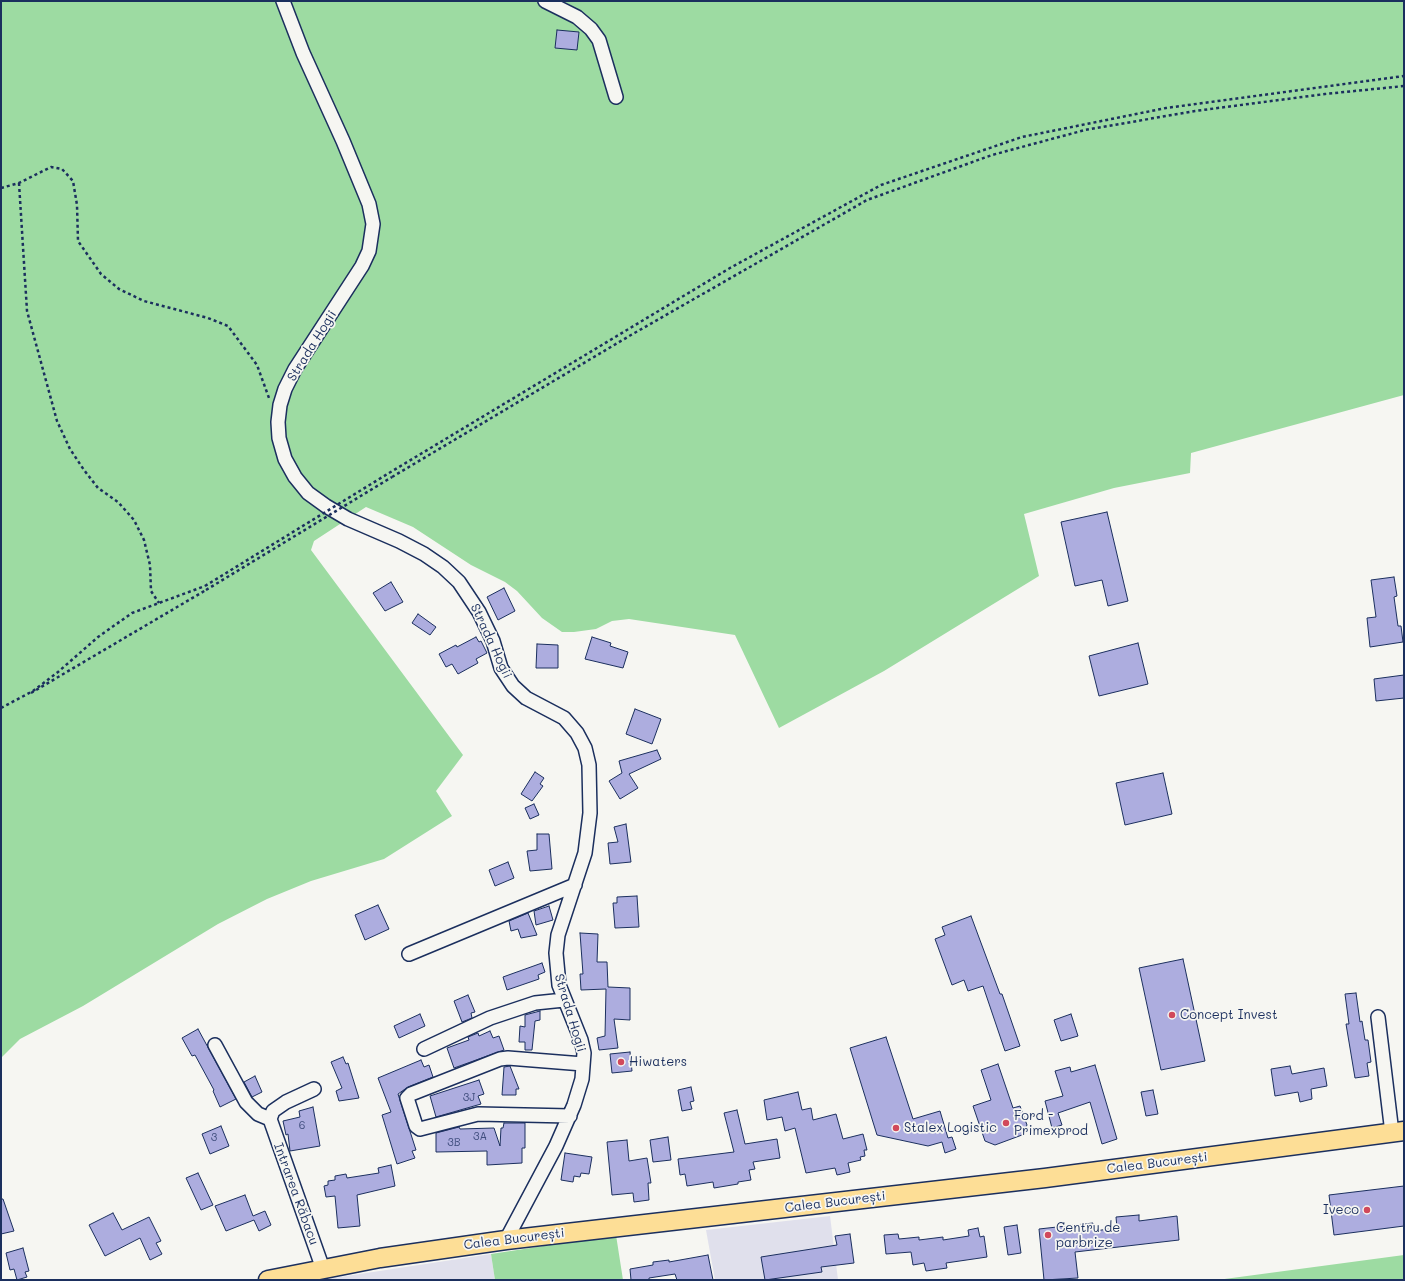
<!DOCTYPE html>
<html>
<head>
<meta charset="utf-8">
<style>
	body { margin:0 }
	#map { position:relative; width:1405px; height:1281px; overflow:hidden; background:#f6f6f2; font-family:Mali,sans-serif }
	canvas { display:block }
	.frame { position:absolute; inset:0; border:2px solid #1b2f5e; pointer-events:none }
</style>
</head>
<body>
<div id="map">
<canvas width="1405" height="1281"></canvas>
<div class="frame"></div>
</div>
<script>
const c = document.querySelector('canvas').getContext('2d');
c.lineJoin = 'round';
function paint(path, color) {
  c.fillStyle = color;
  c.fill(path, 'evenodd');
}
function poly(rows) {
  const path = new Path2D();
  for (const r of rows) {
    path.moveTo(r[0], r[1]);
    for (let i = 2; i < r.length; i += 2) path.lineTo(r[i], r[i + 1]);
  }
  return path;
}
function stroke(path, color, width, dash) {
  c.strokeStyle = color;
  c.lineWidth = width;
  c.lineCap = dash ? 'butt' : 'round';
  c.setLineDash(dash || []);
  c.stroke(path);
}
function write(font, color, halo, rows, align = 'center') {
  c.font = font + ' Mali,sans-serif';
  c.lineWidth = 3.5;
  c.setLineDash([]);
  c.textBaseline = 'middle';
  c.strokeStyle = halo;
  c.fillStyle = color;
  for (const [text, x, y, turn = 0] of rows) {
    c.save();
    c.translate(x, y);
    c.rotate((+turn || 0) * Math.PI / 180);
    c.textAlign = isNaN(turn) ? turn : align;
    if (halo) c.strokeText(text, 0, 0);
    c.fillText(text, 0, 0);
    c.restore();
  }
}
paint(poly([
	[830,1216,838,1280,715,1280,706,1230],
	[491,1254,495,1280,321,1280,327,1279]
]), '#e0e0ec');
paint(poly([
	[1,1,1404,1,1404,395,1191,453,1190,473,1114,488,1024,514,1039,576,884,671,779,728,735,635,629,619,612,621,596,629,574,632,562,632,542,618,517,591,505,582,471,565,413,527,366,507,314,541,311,550,463,755,436,791,452,816,384,859,311,881,267,899,218,924,83,1006,20,1039,1,1058,2,850],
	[616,1235,623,1280,495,1280,491,1254],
	[1404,1255,1404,1280,1217,1280]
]), '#9ddba2');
const building = poly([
	[557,30,579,32,577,50,555,48,557,30],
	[1107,512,1128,601,1108,606,1102,580,1075,586,1061,522,1107,512],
	[1394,577,1397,596,1394,597,1398,626,1401,626,1403,642,1370,647,1367,618,1376,617,1371,580,1394,577],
	[391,582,403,602,385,611,373,593,391,582],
	[504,588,515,611,498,620,487,597,504,588],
	[418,614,436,627,430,635,412,623,418,614],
	[476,637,479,642,481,641,487,653,476,659,478,663,458,674,452,664,446,667,439,654,456,645,457,647,476,637],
	[592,637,611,643,610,646,628,652,623,668,585,659,592,637],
	[1138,643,1148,684,1099,696,1089,656,1138,643],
	[537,644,558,645,558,668,536,668,537,644],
	[1404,675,1404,698,1376,701,1374,679,1404,675],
	[635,709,661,719,652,744,626,734,635,709],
	[657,750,661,759,629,774,638,788,620,799,609,781,622,773,619,761,657,750],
	[535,772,544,778,540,784,543,786,532,801,521,794,535,772],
	[1163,773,1172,814,1125,825,1116,783,1163,773],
	[534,804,539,815,530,819,525,808,534,804],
	[626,824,631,862,610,864,608,843,618,842,614,827,626,824],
	[537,834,549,834,552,869,530,871,527,851,537,850,537,834],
	[508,862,514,878,495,886,489,870,508,862],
	[637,896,639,927,615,928,613,903,617,903,617,897,637,896],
	[378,905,389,929,365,940,355,915,378,905],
	[549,906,553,920,536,925,534,911,549,906],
	[528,913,537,935,521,938,518,929,511,931,509,921,528,913],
	[971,916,1000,994,1002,994,1020,1046,1005,1051,983,986,968,991,964,980,952,985,935,939,945,935,942,927,971,916],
	[580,933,598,934,597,962,607,962,608,987,630,988,630,1020,614,1019,618,1048,599,1050,597,1038,605,1036,606,989,581,990,580,974,583,974,580,933],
	[1183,959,1205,1061,1161,1070,1139,968,1183,959],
	[542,963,545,972,538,975,539,979,507,990,503,977,542,963],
	[1356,993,1360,1022,1362,1021,1365,1040,1368,1040,1371,1062,1367,1063,1369,1076,1355,1078,1346,1024,1349,1024,1345,994,1356,993],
	[468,995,475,1012,471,1013,472,1018,462,1022,454,1001,468,995],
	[540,1011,540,1020,535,1021,532,1050,525,1050,525,1042,519,1042,520,1026,525,1027,525,1015,540,1011],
	[420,1014,425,1026,399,1038,394,1026,420,1014],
	[1071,1014,1078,1036,1061,1041,1054,1020,1071,1014],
	[198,1029,236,1099,220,1107,213,1091,214,1090,195,1055,192,1056,182,1038,198,1029],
	[490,1031,493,1038,499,1036,504,1050,454,1068,447,1048,469,1040,468,1037,478,1033,479,1036,490,1031],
	[886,1037,913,1119,940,1111,948,1138,952,1137,956,1149,945,1153,942,1142,928,1146,877,1135,850,1048,886,1037],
	[630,1052,632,1071,612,1073,610,1054,630,1052],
	[343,1057,346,1064,348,1063,359,1098,339,1101,336,1091,342,1088,331,1062,343,1057],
	[421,1060,424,1067,429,1065,433,1077,408,1087,398,1094,416,1150,412,1151,415,1158,397,1164,382,1115,391,1112,378,1078,421,1060],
	[998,1064,1013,1108,1020,1106,1027,1125,1022,1135,995,1145,985,1141,973,1106,991,1100,981,1070,998,1064],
	[1095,1065,1117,1139,1102,1144,1090,1102,1058,1113,1062,1125,1052,1128,1045,1101,1063,1096,1055,1071,1070,1067,1071,1072,1095,1065],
	[510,1066,519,1089,516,1089,516,1095,502,1095,504,1067,510,1066],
	[1290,1066,1292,1074,1324,1068,1327,1086,1311,1089,1312,1099,1300,1102,1298,1092,1275,1096,1271,1069,1290,1066],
	[255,1076,262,1092,252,1097,244,1082,255,1076],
	[479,1080,484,1094,478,1096,481,1104,436,1117,430,1096,479,1080],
	[691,1087,694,1101,690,1102,692,1109,682,1111,678,1090,691,1087],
	[1153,1090,1158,1114,1146,1116,1141,1092,1153,1090],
	[798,1092,802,1110,811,1108,813,1120,836,1114,843,1139,863,1134,867,1150,864,1150,865,1156,860,1157,861,1160,848,1163,850,1172,837,1175,835,1168,806,1173,795,1128,785,1131,782,1117,767,1120,764,1100,798,1092],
	[313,1107,320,1146,290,1151,288,1134,286,1135,283,1121,300,1117,299,1111,313,1107],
	[737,1110,745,1144,777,1139,780,1158,753,1162,755,1169,749,1170,751,1180,738,1182,738,1184,714,1188,713,1182,687,1186,685,1174,680,1175,678,1159,734,1152,724,1113,737,1110],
	[504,1123,525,1123,525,1148,522,1148,522,1163,487,1165,487,1151,436,1152,436,1133,459,1127,460,1129,494,1128,500,1146,501,1128,503,1128,504,1123],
	[221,1126,229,1146,210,1154,202,1134,221,1126],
	[668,1137,671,1160,653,1162,650,1140,668,1137],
	[627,1140,629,1161,647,1158,651,1183,648,1183,649,1200,634,1202,633,1193,612,1195,607,1142,627,1140],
	[565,1153,592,1157,589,1174,581,1173,580,1177,574,1176,573,1182,561,1180,565,1153],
	[391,1165,395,1186,357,1195,360,1226,338,1228,335,1196,326,1197,324,1186,328,1185,328,1181,335,1180,335,1176,346,1174,347,1178,379,1173,378,1168,391,1165],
	[198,1173,213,1205,201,1210,186,1178,198,1173],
	[1404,1186,1404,1226,1334,1235,1329,1195,1404,1186],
	[245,1195,253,1216,265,1211,271,1225,259,1231,254,1220,226,1231,215,1206,245,1195],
	[1,1199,3,1199,14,1231,1,1234,1,1199],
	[113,1213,122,1230,149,1217,161,1241,156,1243,162,1254,150,1260,140,1238,105,1256,89,1225,113,1213],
	[1139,1215,1139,1221,1177,1216,1179,1240,1075,1252,1078,1278,1044,1280,1039,1229,1093,1223,1094,1231,1117,1228,1116,1217,1139,1215],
	[1017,1225,1021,1253,1008,1255,1004,1227,1017,1225],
	[978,1228,980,1237,984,1236,987,1257,946,1263,947,1268,926,1271,924,1263,913,1265,911,1252,886,1254,884,1235,898,1234,899,1239,919,1237,919,1240,943,1237,943,1240,969,1236,968,1230,978,1228],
	[850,1234,854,1263,821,1267,822,1272,765,1280,761,1257,837,1245,835,1236,850,1234],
	[23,1248,29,1271,25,1272,27,1277,17,1280,14,1269,10,1270,6,1253,23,1248],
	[708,1255,713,1280,677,1280,675,1274,649,1278,649,1280,631,1280,630,1269,653,1265,653,1262,669,1260,669,1262,708,1255]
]);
paint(building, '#adaddf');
stroke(building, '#1b2f5e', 1);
const minor = poly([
	[283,1,303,53,343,141,369,204,373,224,369,251,362,266,295,369,285,389,280,405,278,422,279,438,285,459,295,477,308,493,326,506,348,519,399,541,424,554,443,567,459,582,479,612,493,641,501,668,513,686,526,698,564,718,577,733,585,748,589,765,590,813,585,853,558,935,556,953,559,985,581,1040,584,1053,582,1079,574,1105,556,1146,506,1240],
	[545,1,577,17,591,29,599,40,616,97],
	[409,954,575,885],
	[1378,1017,1392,1133],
	[215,1045,246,1102,258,1114,270,1119],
	[424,1049,490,1018,535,1003,564,1000],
	[570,1116,478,1114,420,1129,416,1126,407,1098,411,1094,500,1059,508,1058,583,1064],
	[270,1119,323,1269],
	[270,1119,273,1111,286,1102,314,1089]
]);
const highway = poly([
	[268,1280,380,1258,506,1240,1045,1178,1404,1131]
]);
stroke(minor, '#1b2f5e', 16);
stroke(highway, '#1b2f5e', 21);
stroke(poly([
	[19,183,27,311,57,421,70,449,84,470,98,488,118,502,134,520,144,540,150,565,151,591,159,603],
	[1,188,19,183,51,167,62,169,73,181,77,205,78,241,101,274,119,289,144,301,208,318,228,326,257,365,269,398],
	[389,473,730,268,881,185,1022,137,1166,108,1404,76],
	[392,477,631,335,867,200,992,155,1085,130,1195,111,1325,94,1404,86],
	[31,693,206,590],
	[1,708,33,691,58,672,98,637,132,613,205,586]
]), '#1b2f5e', 2.5, [3, 3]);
stroke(minor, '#f6f6f2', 13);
stroke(highway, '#fdde96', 18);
stroke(poly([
	[205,586,389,473],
	[206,590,392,477]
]), '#1b2f5e', 2.5, [3, 3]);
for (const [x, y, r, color] of [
	[1172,1015,4,"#d1495b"],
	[621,1062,4,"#d1495b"],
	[1006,1123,4,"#d1495b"],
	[896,1128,4,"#d1495b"],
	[1367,1210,4,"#d1495b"],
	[1048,1235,4,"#d1495b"]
]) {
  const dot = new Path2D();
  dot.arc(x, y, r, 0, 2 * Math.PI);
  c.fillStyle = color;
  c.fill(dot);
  stroke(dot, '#f6f6f2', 1.5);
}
write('11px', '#404e7e', null, [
	["3J",469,1098],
	["6",302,1126],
	["3A",480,1137],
	["3",214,1138],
	["3B",454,1143]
]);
write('13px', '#1b2f5e', '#f6f6f2', [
	["Strada Hogii",312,346,-58],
	["Strada Hogii",491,641,65],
	["Strada Hogii",570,1013,73],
	["Calea București",1157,1163,-7],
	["Intrarea Răbacu",296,1194,70],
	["Calea București",835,1202,-7],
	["Calea București",514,1239,-7]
]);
write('13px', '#1b2f5e', '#f6f6f2', [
	["Concept Invest",1180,1015],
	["Hiwaters",629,1062],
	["Ford -",1014,1116],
	["Primexprod",1014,1131],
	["Stalex Logistic",904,1128],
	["Iveco",1359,1210,"right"],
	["Centru de",1056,1228],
	["parbrize",1056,1243]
], 'left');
</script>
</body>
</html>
